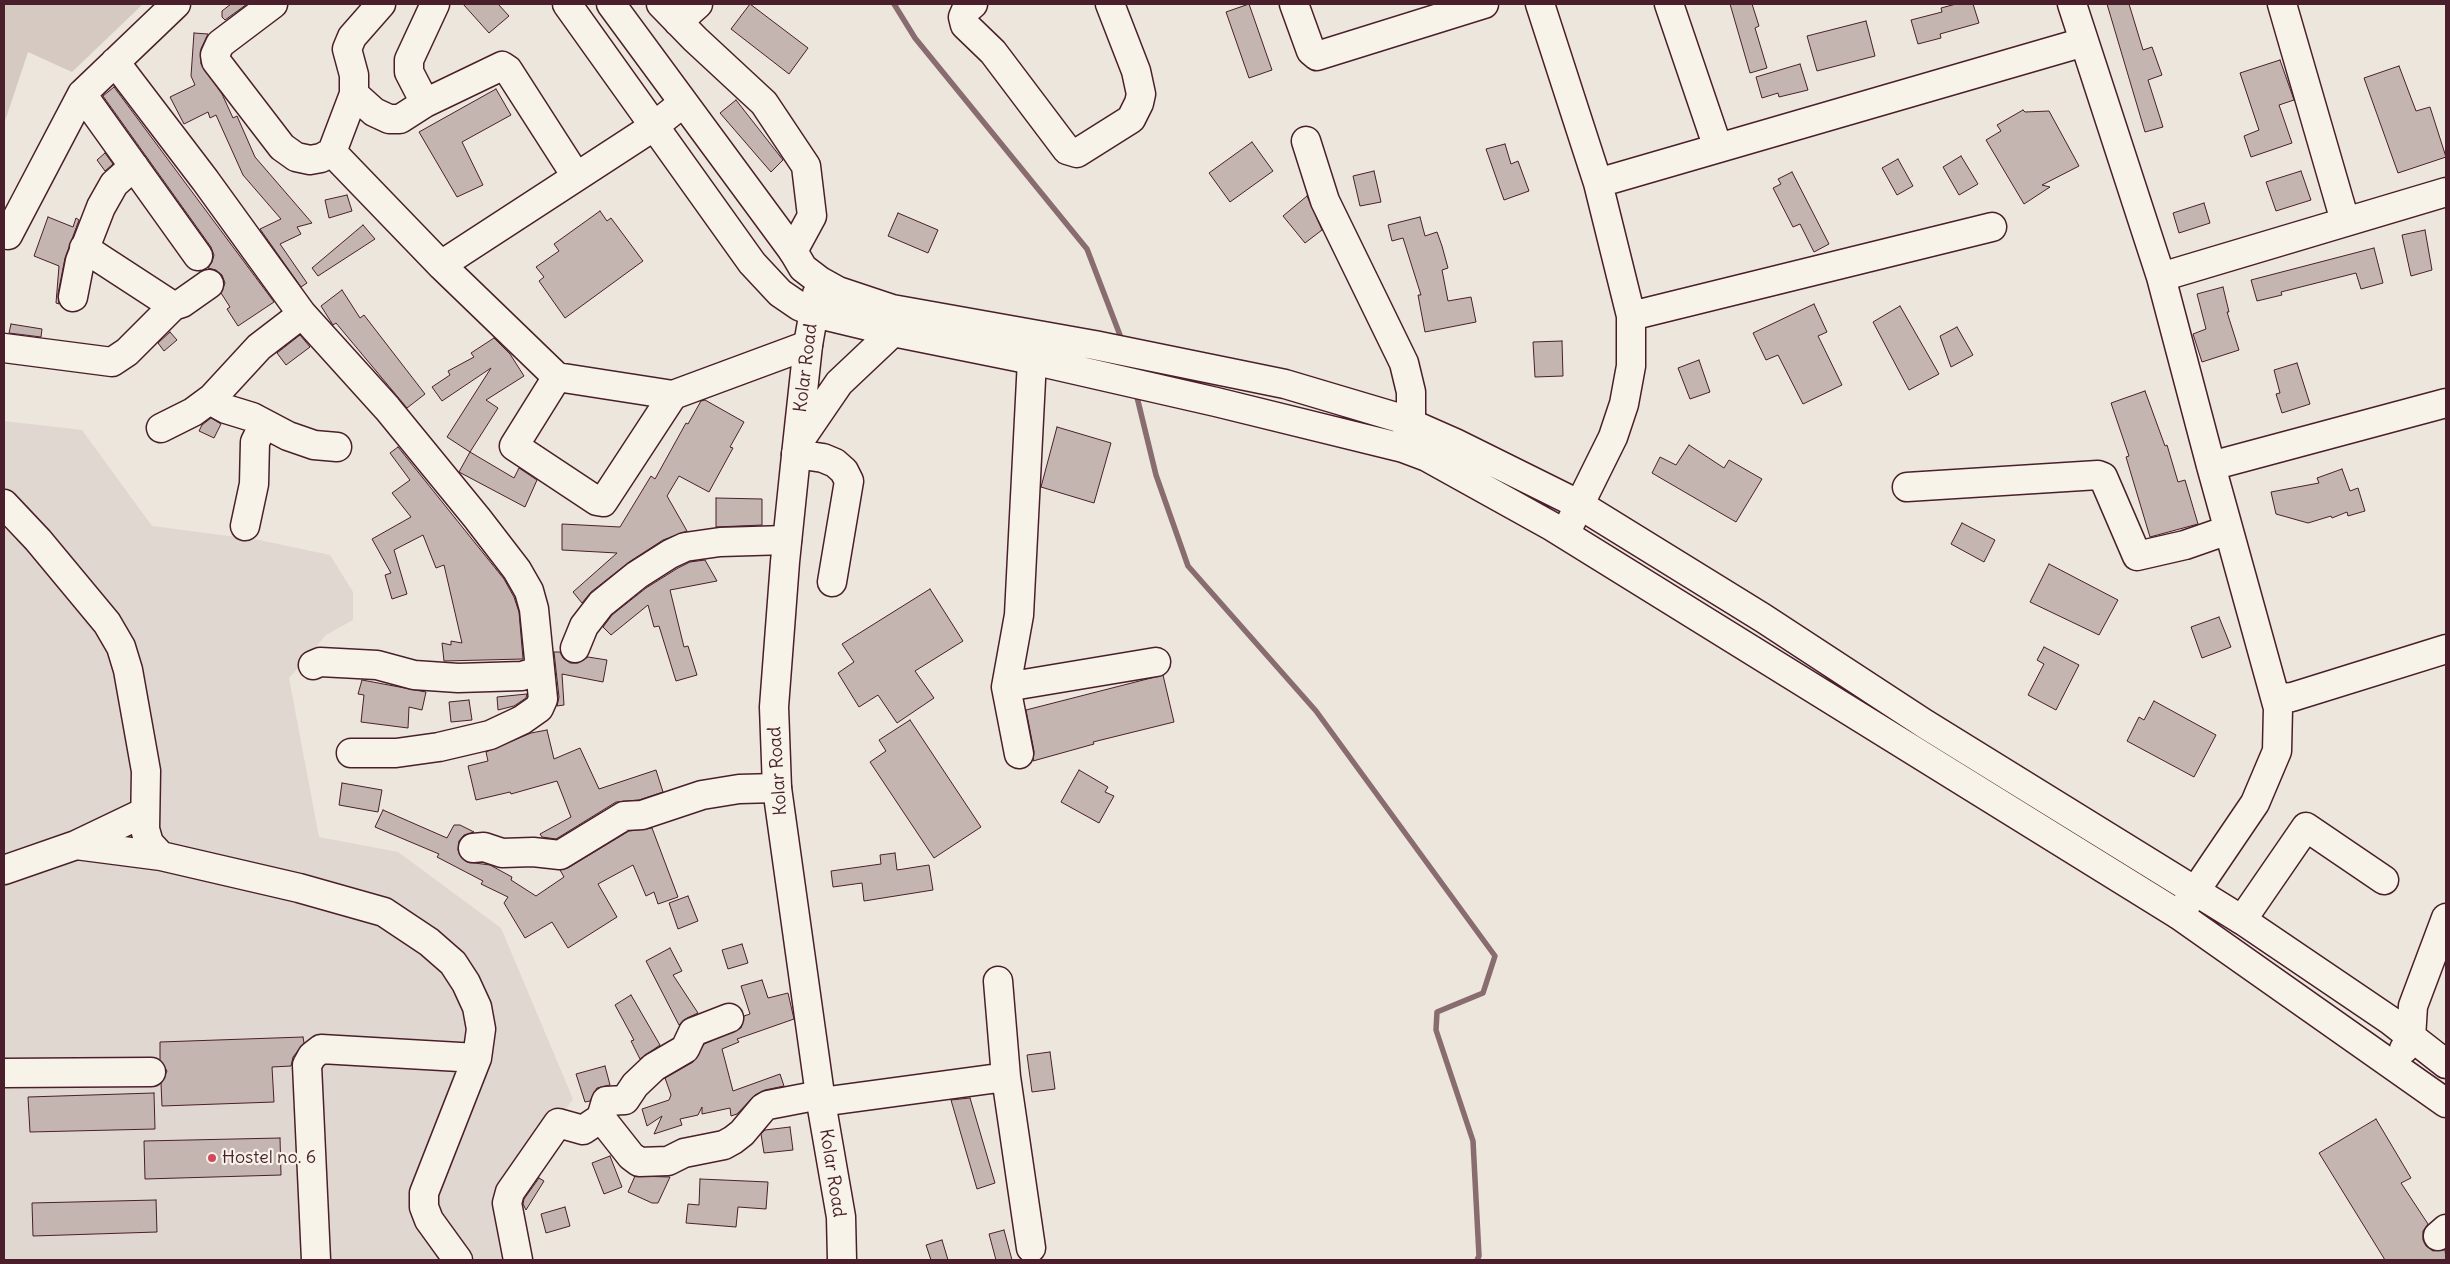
<!DOCTYPE html>
<html>
<head>
<meta charset="utf-8">
<style>
	body { margin:0 }
	#map { position:relative; width:2450px; height:1264px; overflow:hidden; background:#ece6dd; font-family:Delius,sans-serif }
	canvas { display:block }
	.frame { position:absolute; inset:0; border:5px solid #4a1f2b; pointer-events:none }
</style>
</head>
<body>
<div id="map">
<canvas width="2450" height="1264"></canvas>
<div class="frame"></div>
</div>
<script>
const c = document.querySelector('canvas').getContext('2d');
c.lineJoin = 'round';
function paint(path, color) {
  c.fillStyle = color;
  c.fill(path, 'evenodd');
}
function poly(rows) {
  const path = new Path2D();
  for (const r of rows) {
    path.moveTo(r[0], r[1]);
    for (let i = 2; i < r.length; i += 2) path.lineTo(r[i], r[i + 1]);
  }
  return path;
}
function stroke(path, color, width, dash) {
  c.strokeStyle = color;
  c.lineWidth = width;
  c.lineCap = dash ? 'butt' : 'round';
  c.setLineDash(dash || []);
  c.stroke(path);
}
function write(font, color, halo, rows, align = 'center') {
  c.font = font + ' Delius,sans-serif';
  c.lineWidth = 4.5;
  c.setLineDash([]);
  c.textBaseline = 'middle';
  c.strokeStyle = halo;
  c.fillStyle = color;
  for (const [text, x, y, turn = 0] of rows) {
    c.save();
    c.translate(x, y);
    c.rotate((+turn || 0) * Math.PI / 180);
    c.textAlign = isNaN(turn) ? turn : align;
    if (halo) c.strokeText(text, 0, 0);
    c.fillText(text, 0, 0);
    c.restore();
  }
}
paint(poly([
	[4,421,82,430,152,526,259,540,330,555,353,592,353,620,326,635,289,678,319,837,398,852,501,928,573,1099,507,1191,518,1260,4,1260]
]), '#e0d7d0');
paint(poly([
	[4,4,143,4,72,72,28,52,4,124]
]), '#d5c9c2');
stroke(poly([
	[894,4,915,38,1087,249,1123,343],
	[1136,393,1156,475,1188,566,1316,711,1495,956,1483,993,1437,1012,1436,1030,1473,1141,1479,1256,1477,1260]
]), '#896c6f', 5.5);
const building = poly([
	[231,4,247,4,225,20,222,17,222,11,231,4],
	[463,4,498,4,509,16,489,33,463,4],
	[750,4,808,48,789,74,731,29,750,4],
	[1249,4,1272,70,1249,78,1226,12,1249,4],
	[1730,4,1752,4,1759,26,1755,28,1767,68,1750,73,1730,4],
	[1956,4,1973,4,1979,23,1940,34,1941,38,1918,44,1911,20,1942,12,1941,8,1956,4],
	[2107,4,2129,4,2143,50,2152,47,2162,75,2148,80,2163,127,2145,132,2107,4],
	[1866,21,1875,56,1817,71,1807,36,1866,21],
	[194,33,208,34,201,49,201,64,222,94,233,118,237,116,255,157,312,223,297,227,301,234,280,244,307,283,301,287,260,229,281,219,243,175,216,115,210,118,208,112,184,124,170,97,195,85,191,76,194,33],
	[2280,60,2294,100,2279,105,2292,143,2251,157,2244,136,2259,130,2240,73,2280,60],
	[1800,64,1808,90,1779,97,1778,93,1762,98,1756,77,1800,64],
	[2399,66,2416,111,2430,107,2446,157,2398,173,2364,78,2399,66],
	[114,87,274,302,238,326,227,309,230,307,221,293,225,283,222,275,216,270,208,268,212,262,214,255,211,247,103,96,114,87],
	[496,89,511,115,462,142,483,185,457,197,419,132,496,89],
	[736,100,783,160,771,172,720,113,736,100],
	[2023,110,2025,112,2049,111,2079,166,2042,185,2050,187,2024,204,1986,140,2001,131,1997,125,2023,110],
	[1252,142,1273,171,1230,202,1209,173,1252,142],
	[1505,144,1511,164,1518,161,1529,191,1504,200,1486,149,1505,144],
	[105,153,113,164,105,171,97,160,105,153],
	[1961,156,1978,184,1959,195,1943,167,1961,156],
	[1898,159,1913,186,1897,195,1882,168,1898,159],
	[1374,171,1381,202,1360,206,1353,176,1374,171],
	[2301,171,2311,200,2276,211,2266,182,2301,171],
	[1792,172,1829,244,1814,252,1800,224,1793,227,1773,188,1781,184,1778,179,1792,172],
	[347,195,352,211,329,218,325,200,347,195],
	[1307,196,1322,230,1305,243,1283,216,1307,196],
	[2204,203,2210,223,2179,233,2173,213,2204,203],
	[600,211,607,221,611,218,643,261,565,318,539,281,544,277,536,267,559,251,554,244,600,211],
	[898,213,938,230,928,253,888,236,898,213],
	[48,217,73,227,76,218,79,220,65,258,58,294,59,304,56,303,59,266,34,256,48,217],
	[1420,217,1425,236,1437,232,1442,246,1448,268,1442,270,1448,301,1471,297,1476,322,1425,332,1418,295,1421,295,1403,238,1392,241,1388,225,1420,217],
	[363,225,375,239,318,276,312,268,363,225],
	[2425,230,2432,270,2411,276,2402,235,2425,230],
	[2374,248,2383,283,2361,289,2356,273,2281,292,2282,295,2257,301,2251,280,2374,248],
	[2223,287,2229,312,2227,312,2239,350,2202,362,2193,334,2206,329,2197,294,2223,287],
	[342,290,360,318,364,315,425,394,407,408,336,323,333,325,321,306,342,290],
	[1814,304,1827,332,1818,336,1842,385,1803,404,1778,355,1766,360,1753,333,1814,304],
	[1900,306,1939,374,1909,390,1873,322,1900,306],
	[11,324,42,329,41,337,9,333,11,324],
	[1957,327,1973,355,1951,367,1940,336,1957,327],
	[170,332,177,340,164,351,158,343,170,332],
	[300,335,310,347,286,365,277,353,300,335],
	[494,338,510,354,524,376,486,400,498,408,470,452,447,437,491,368,442,401,432,387,450,375,448,371,474,357,471,353,494,338],
	[1562,341,1563,376,1535,377,1533,342,1562,341],
	[1699,360,1710,392,1690,399,1678,368,1699,360],
	[2297,363,2310,404,2282,413,2276,394,2280,393,2274,370,2297,363],
	[2145,391,2165,446,2167,445,2178,482,2185,480,2198,524,2150,537,2126,457,2129,456,2111,403,2145,391],
	[705,400,744,422,730,447,733,448,709,492,679,476,667,496,687,531,663,540,629,562,591,592,582,603,573,592,617,553,562,550,562,524,620,527,651,476,655,479,686,423,688,424,701,401,705,400],
	[211,418,221,424,214,438,199,431,202,425,211,418],
	[1057,427,1111,443,1094,503,1041,487,1057,427],
	[1689,445,1724,468,1729,460,1762,479,1736,522,1652,473,1660,457,1676,465,1689,445],
	[398,447,504,579,514,597,519,612,523,659,444,661,442,643,451,645,451,641,462,643,444,565,436,568,423,535,394,550,407,594,392,599,385,575,391,573,372,539,411,517,392,493,410,480,390,453,398,447],
	[470,452,514,478,519,468,537,480,525,507,459,472,470,452],
	[2342,469,2350,491,2358,488,2365,511,2348,516,2347,512,2332,518,2331,516,2308,523,2276,514,2271,492,2319,483,2317,478,2342,469],
	[716,498,762,499,762,525,716,527,716,498],
	[1962,523,1995,540,1984,562,1951,544,1962,523],
	[705,560,717,581,670,590,684,647,688,646,697,675,676,681,659,626,654,627,648,605,611,635,603,627,612,615,646,588,678,568,690,562,705,560],
	[2049,564,2118,600,2099,635,2030,602,2049,564],
	[930,589,963,641,915,671,934,698,897,723,878,695,859,707,838,673,854,662,842,644,930,589],
	[2219,617,2231,647,2202,658,2191,627,2219,617],
	[2044,647,2079,665,2056,710,2028,695,2044,664,2037,660,2044,647],
	[554,652,560,652,563,658,570,663,578,663,588,657,607,660,603,682,562,674,564,705,557,706,559,697,554,652],
	[1163,675,1174,722,1093,742,1094,744,1033,761,1034,751,1026,710,1163,675],
	[362,680,426,692,422,710,409,707,408,728,361,722,364,695,358,694,362,680],
	[527,694,526,698,514,706,498,710,497,697,527,694],
	[469,700,472,720,451,722,449,702,469,700],
	[2154,701,2216,735,2194,777,2127,741,2139,717,2144,720,2154,701],
	[910,720,981,827,934,858,870,762,886,751,879,740,910,720],
	[547,730,554,759,580,748,599,789,656,770,663,792,639,800,616,802,556,839,542,837,540,834,571,817,557,781,511,794,510,792,476,800,468,766,488,761,486,752,531,733,547,730],
	[1079,770,1108,787,1105,792,1114,796,1099,823,1061,802,1079,770],
	[342,783,382,790,378,812,339,805,342,783],
	[383,810,447,838,454,825,460,825,474,832,464,835,459,841,458,850,461,857,467,862,490,865,512,877,511,880,536,896,564,877,560,870,568,868,629,831,652,828,678,897,658,904,654,892,646,896,633,865,598,884,617,917,568,948,552,922,525,938,504,903,508,897,481,884,483,881,437,857,439,854,375,827,383,810],
	[895,853,897,870,929,865,933,890,864,901,862,883,833,887,831,871,881,864,880,855,895,853],
	[688,896,698,921,678,929,669,903,688,896],
	[742,944,748,963,728,969,722,950,742,944],
	[670,948,682,971,673,975,698,1013,687,1018,679,1025,646,961,670,948],
	[762,980,768,998,788,993,794,1019,737,1039,739,1042,722,1049,733,1091,780,1074,784,1086,765,1090,755,1095,737,1114,731,1116,730,1108,702,1114,702,1107,698,1115,680,1119,682,1125,654,1134,662,1116,647,1126,642,1109,669,1100,671,1095,665,1078,693,1062,704,1044,741,1028,744,1016,750,1014,741,986,762,980],
	[631,995,660,1045,640,1059,631,1041,634,1040,615,1005,631,995],
	[303,1037,304,1043,293,1057,291,1066,272,1067,274,1102,162,1106,161,1083,167,1071,160,1060,160,1042,303,1037],
	[1050,1052,1055,1089,1032,1092,1027,1055,1050,1052],
	[605,1066,610,1085,597,1088,590,1101,585,1102,576,1074,605,1066],
	[154,1093,155,1129,30,1132,28,1097,154,1093],
	[970,1098,995,1183,977,1189,951,1100,970,1098],
	[2376,1119,2411,1178,2401,1183,2428,1224,2423,1231,2423,1240,2426,1246,2433,1251,2445,1249,2446,1260,2385,1260,2319,1153,2376,1119],
	[790,1127,793,1150,764,1153,761,1134,765,1130,790,1127],
	[280,1138,281,1175,145,1179,144,1141,280,1138],
	[610,1156,622,1187,604,1194,592,1163,610,1156],
	[635,1176,670,1177,658,1203,652,1203,628,1192,635,1176],
	[539,1178,544,1181,526,1210,523,1204,524,1199,539,1178],
	[700,1179,768,1182,766,1209,738,1207,736,1227,686,1223,688,1204,699,1205,700,1179],
	[156,1200,157,1232,33,1236,32,1203,156,1200],
	[565,1207,570,1226,546,1233,541,1214,565,1207],
	[1004,1230,1012,1260,996,1260,989,1234,1004,1230],
	[942,1240,948,1260,931,1260,926,1245,942,1240]
]);
paint(building, '#c4b5b0');
stroke(building, '#4a1f2b', 1);
const minor = poly([
	[273,4,220,44,215,55,216,61,282,147,296,157,310,160,321,158,332,152],
	[381,4,352,37,347,49,354,75,354,94,332,152,441,265,557,377,673,395,808,345],
	[661,4,695,39,764,103,806,166,812,216,793,251],
	[973,4,966,10,963,17,965,25,993,52,1067,150,1077,153,1131,119,1139,103,1141,94,1136,71,1110,4],
	[1294,4,1311,51,1317,56,1484,4],
	[1540,4,1598,183,1631,316,1631,366,1624,404,1613,437,1565,534],
	[1669,4,1718,148],
	[2072,4,2161,277,2211,466,2278,708,2277,751,2255,803,2179,915],
	[2282,4,2345,221],
	[678,22,698,4],
	[115,62,205,180,302,314,387,408,477,518,517,570,529,591,534,609,543,699,539,708,522,720,490,735,439,747,396,753,351,753],
	[82,94,198,256],
	[354,94,374,112,389,119,400,119,425,103,502,66,508,70,576,176],
	[425,103,409,72,409,60,435,4],
	[1306,141,1325,201,1404,363,1411,392,1411,424],
	[1598,183,2084,42],
	[8,235,82,94,176,4],
	[84,248,173,306],
	[441,265,653,127,683,103],
	[2161,277,2446,192],
	[73,297,80,261,101,207,114,184,134,166],
	[1631,316,1992,227],
	[4,348,112,362,127,352,173,306,182,303,209,284],
	[557,377,514,446,597,501,603,502,673,395],
	[212,398,217,404,226,409,252,417,288,436,314,445,337,447],
	[161,428,193,412,212,398,259,347,302,314],
	[796,454,823,458,835,463,844,471,849,481,832,582],
	[2211,466,2446,403],
	[1907,487,2098,475,2103,477,2137,556,2185,545,2228,530],
	[4,504,38,540,107,623,121,647,128,670,146,771,145,829,149,843,161,856,299,888,384,912,429,942,453,963,466,983,477,1007,481,1029,477,1058,424,1193,424,1207,429,1220,458,1260],
	[245,526,254,484,255,442,264,424],
	[575,648,584,626,601,604,637,575,670,554,685,547,720,542,787,540],
	[313,665,320,662,377,665,414,675,458,678,522,676,538,671],
	[1006,687,1156,662],
	[2276,699,2292,697,2446,649],
	[1019,754,1006,687,1019,615,1032,360],
	[76,845,161,856],
	[473,848,484,847,502,853,533,852,560,855,624,816,642,815,702,795,739,789,777,788],
	[4,870,76,845,145,812],
	[2242,920,2306,827,2384,880],
	[998,981,1006,1077,1031,1248],
	[4,1073,151,1072],
	[821,1102,1006,1077],
	[601,1118,606,1101,625,1100,635,1085,654,1067,685,1049,693,1032,729,1018],
	[2438,1236,2446,1229],
	[316,1260,307,1065,312,1056,321,1049,477,1058],
	[518,1260,507,1203,510,1192,558,1123,583,1130,601,1118,631,1156,639,1162,668,1161,684,1153,724,1145,733,1140,742,1133,763,1108,768,1105,820,1095]
]);
const major = poly([
	[567,4,752,263,780,293,799,306,818,314,893,332,1032,360,1216,402,1403,448,1427,457,1553,527,2179,915,2446,1103],
	[611,4,793,251,803,268,820,281,838,291,892,309,1094,345,1285,384,1396,417,1455,443,1580,505,1763,618,1925,724,2242,920,2391,1021,2446,1064],
	[817,294,808,345,797,446,785,562,774,707,777,788,821,1102,841,1217,842,1260],
	[800,440,839,383,893,332],
	[2404,1049,2411,1038,2413,1006,2446,918]
]);
stroke(minor, '#4a1f2b', 31);
stroke(major, '#4a1f2b', 31);
stroke(minor, '#f7f3e8', 28);
stroke(major, '#f7f3e8', 28);
for (const [x, y, r, color] of [
	[212,1158,5,"#d1495b"]
]) {
  const dot = new Path2D();
  dot.arc(x, y, r, 0, 2 * Math.PI);
  c.fillStyle = color;
  c.fill(dot);
  stroke(dot, '#f7f3e8', 2);
}
write('18px', '#4a1f2b', '#f7f3e8', [
	["Kolar Road",806,368,-83],
	["Kolar Road",778,771,-94],
	["Kolar Road",832,1173,81]
]);
write('18px', '#4a1f2b', '#f7f3e8', [
	["Hostel no. 6",222,1158]
], 'left');
</script>
</body>
</html>
